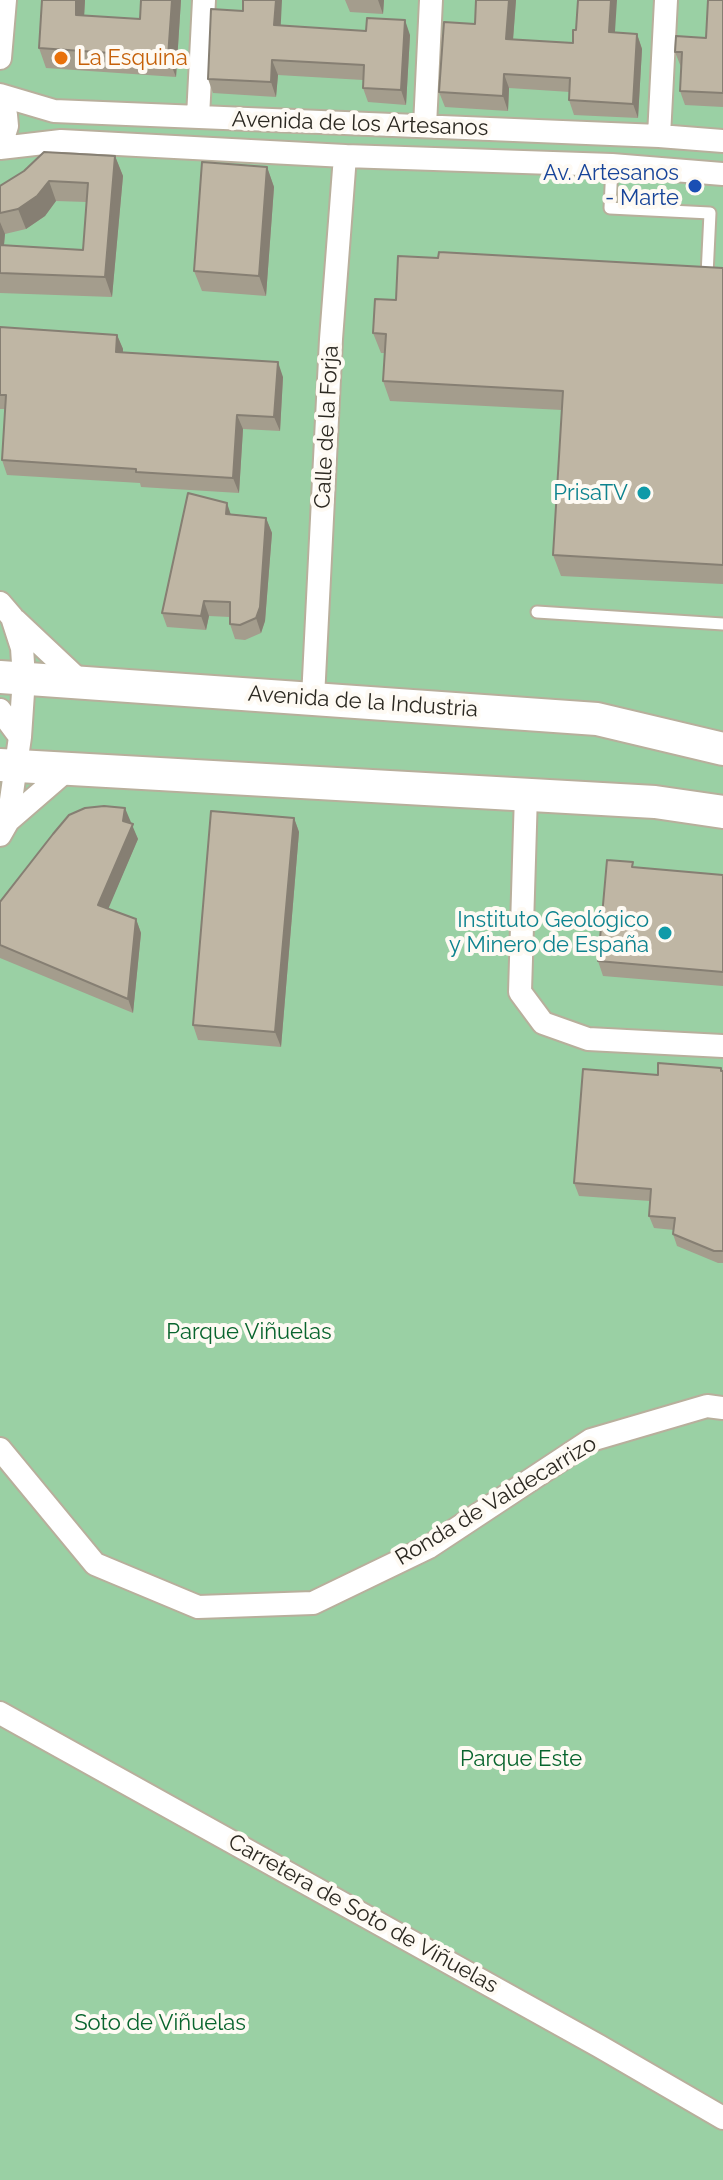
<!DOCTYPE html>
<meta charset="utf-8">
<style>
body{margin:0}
canvas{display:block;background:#f6edd9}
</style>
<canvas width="723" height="2180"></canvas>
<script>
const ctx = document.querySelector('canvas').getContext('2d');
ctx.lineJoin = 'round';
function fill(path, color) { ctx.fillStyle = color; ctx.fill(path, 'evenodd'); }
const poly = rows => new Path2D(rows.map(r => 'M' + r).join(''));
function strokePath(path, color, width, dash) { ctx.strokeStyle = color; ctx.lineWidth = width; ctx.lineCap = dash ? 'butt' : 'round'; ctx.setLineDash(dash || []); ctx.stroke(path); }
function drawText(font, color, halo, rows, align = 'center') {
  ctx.font = font + ' Raleway,sans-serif'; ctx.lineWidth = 8; ctx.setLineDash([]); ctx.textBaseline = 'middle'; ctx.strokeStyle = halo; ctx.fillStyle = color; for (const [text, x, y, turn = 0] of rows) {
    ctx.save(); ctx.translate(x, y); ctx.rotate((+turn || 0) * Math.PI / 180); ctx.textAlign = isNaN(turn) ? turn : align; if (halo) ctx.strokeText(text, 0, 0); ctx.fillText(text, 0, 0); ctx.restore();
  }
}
fill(poly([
 [0,0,723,0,723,2180,0,2180]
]), '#9ad0a4');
const lane = poly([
 [612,165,610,208,710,213,707,275,723,276],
 [537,612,723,624]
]);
const street = poly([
 [0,58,5,0],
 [0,95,54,111,659,136,723,141],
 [0,100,6,115,7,126,0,148],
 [198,117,204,0],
 [425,126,431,0],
 [659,136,666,0],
 [0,148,61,141,345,156,612,165,723,174],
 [0,603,12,617,22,648,24,678,20,737,8,821,0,835],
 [15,620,81,682],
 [313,698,331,339,345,156],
 [0,710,20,737],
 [526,794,520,992,543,1023,588,1039,723,1046],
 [8,821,67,770],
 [0,1449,95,1564,198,1607,313,1603,429,1547,591,1440,707,1406,723,1408],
 [0,1713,599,2046,723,2118]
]);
const secondary = poly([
 [0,677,597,719,723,749],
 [0,765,655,802,723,812]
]);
strokePath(lane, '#b8af9c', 15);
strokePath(street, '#b8af9c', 26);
strokePath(secondary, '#b8af9c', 36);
strokePath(lane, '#fff', 11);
strokePath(street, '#fff', 22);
strokePath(secondary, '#fff', 32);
fill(poly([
 [42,0,85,0,84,16,140,19,141,0,181,0,176,77,46,68,39,48],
 [345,0,384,0,383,14,350,12],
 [516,0,513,39,573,43,615,33,637,34,642,49,638,118,574,115,569,100,570,92,509,88,508,111,445,107,439,92,475,24],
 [723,0,723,107,685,105,680,91,681,67,675,52,706,38],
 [280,25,410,35,406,105,368,102,363,88,363,80,278,75,276,97,213,93,208,79],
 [115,156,123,176,112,297,0,293,0,186],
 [56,201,87,202,83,250,4,245,5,234,26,229,45,216],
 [267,167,274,187,266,296,202,291,194,271],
 [438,258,723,268,723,584,561,576,553,555,562,410,390,401,383,381,385,353,381,353,373,333,396,300],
 [0,327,117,335,123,349,123,353,283,377,280,431,243,429,239,493,141,487,140,483,7,475,2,460,5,409,0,409],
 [231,514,266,518,272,533,265,621,261,633,245,640,235,639,230,624,230,617,209,616,206,630,167,627,162,613],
 [294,818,299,832,281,1047,198,1040,193,1025],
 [130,823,138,839,108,908,136,919,141,933,133,1013,0,958,0,902],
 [635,867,723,875,723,986,603,976,598,961],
 [721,1068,723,1071,723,1263,718,1263,677,1246,673,1234,674,1230,654,1228,649,1216,650,1201,579,1196,574,1183,658,1075]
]), '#a49d8d');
fill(poly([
 [76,0,85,0,83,36,76,15],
 [172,0,181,0,176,77,168,57],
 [276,0,282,0,280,40,274,25],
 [378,0,384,0,383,14],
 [509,0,516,0,512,53,506,39],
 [611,0,617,0,614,47,609,32],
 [405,20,410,35,406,105,401,90],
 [637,34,642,49,638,118,633,104],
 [272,60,278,75,276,97,271,82],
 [504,74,509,88,508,111,503,96],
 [115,156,123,176,112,297,105,277],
 [267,167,274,187,266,296,259,276],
 [49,181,56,201,45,216,26,229,18,209],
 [0,222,5,234,2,265,0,258],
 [117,335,123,349,122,367,116,352],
 [278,362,283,377,280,431,274,417],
 [237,415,243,429,239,493,233,478],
 [227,503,232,518,226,514],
 [266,518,272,533,265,621,261,633,256,618],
 [204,601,209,616,206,630,201,616],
 [125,808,138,839,104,919,98,905,123,821],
 [294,818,299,832,281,1047,275,1032],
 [136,919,141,933,133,1013,128,999]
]), '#867f73');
const building = poly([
 [42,0,76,0,76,15,140,19,141,0,172,0,168,57,39,48,42,0],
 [243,0,276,0,274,25,366,31,367,18,405,20,401,90,363,88,364,65,272,60,271,82,208,79,211,9,243,11,243,0],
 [476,0,509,0,506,39,573,43,573,30,576,30,578,0,611,0,609,32,637,34,633,104,569,100,570,78,504,74,503,96,439,92,444,22,475,24,476,0],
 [708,0,723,0,723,93,680,91,682,52,675,52,676,36,706,38,708,0],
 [44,152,115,156,105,277,0,273,0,245,83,250,88,183,49,181,37,196,18,209,0,213,0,186,24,171,44,152],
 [202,162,267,167,259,276,194,271,202,162],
 [439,252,723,268,723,565,553,555,563,391,383,381,386,334,373,333,375,299,396,300,398,256,438,258,439,252],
 [0,327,117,335,116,352,278,362,274,417,237,415,233,478,136,472,136,469,2,460,6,395,0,395,0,327],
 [188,493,227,503,226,514,266,518,260,607,256,618,240,625,230,624,230,602,204,601,201,616,162,613,188,493],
 [104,806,125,808,123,821,133,824,98,905,136,919,128,999,0,945,0,902,53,834,69,815,85,808,104,806],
 [211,811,294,818,275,1032,193,1025,211,811],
 [607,860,633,862,632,867,723,875,723,972,598,961,607,860],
 [658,1063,721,1068,721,1071,723,1071,723,1251,714,1251,673,1234,675,1218,649,1216,651,1189,574,1183,583,1069,658,1075,658,1063]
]);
fill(building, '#bfb6a4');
strokePath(building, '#867f73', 2);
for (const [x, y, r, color] of [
 [61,58,8,"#e8710a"],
 [695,186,8,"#1a4fb4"],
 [644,493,8,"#0f9aa8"],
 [665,933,8,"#0f9aa8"]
]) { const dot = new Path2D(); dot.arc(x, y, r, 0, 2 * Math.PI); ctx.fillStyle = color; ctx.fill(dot); strokePath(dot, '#fefaf3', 3); }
drawText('22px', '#c56008', '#fefaf3', [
 ["La Esquina",77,58]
], 'left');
drawText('22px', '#2b2821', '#fefaf3', [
 ["Avenida de los Artesanos",360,124,2],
 ["Calle de la Forja",327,427,-87],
 ["Avenida de la Industria",363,702,4],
 ["Ronda de Valdecarrizo",496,1501,-31],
 ["Carretera de Soto de Viñuelas",363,1914,29]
]);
drawText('22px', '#164399', '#fefaf3', [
 ["Av. Artesanos",679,173],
 ["- Marte",679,198]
], 'right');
drawText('22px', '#0d838f', '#fefaf3', [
 ["PrisaTV",628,493],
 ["Instituto Geológico",649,920],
 ["y Minero de España",649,945]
], 'right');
drawText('22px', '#08642d', '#fefaf3', [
 ["Parque Viñuelas",249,1332],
 ["Parque Este",521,1759],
 ["Soto de Viñuelas",160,2023]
]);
</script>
